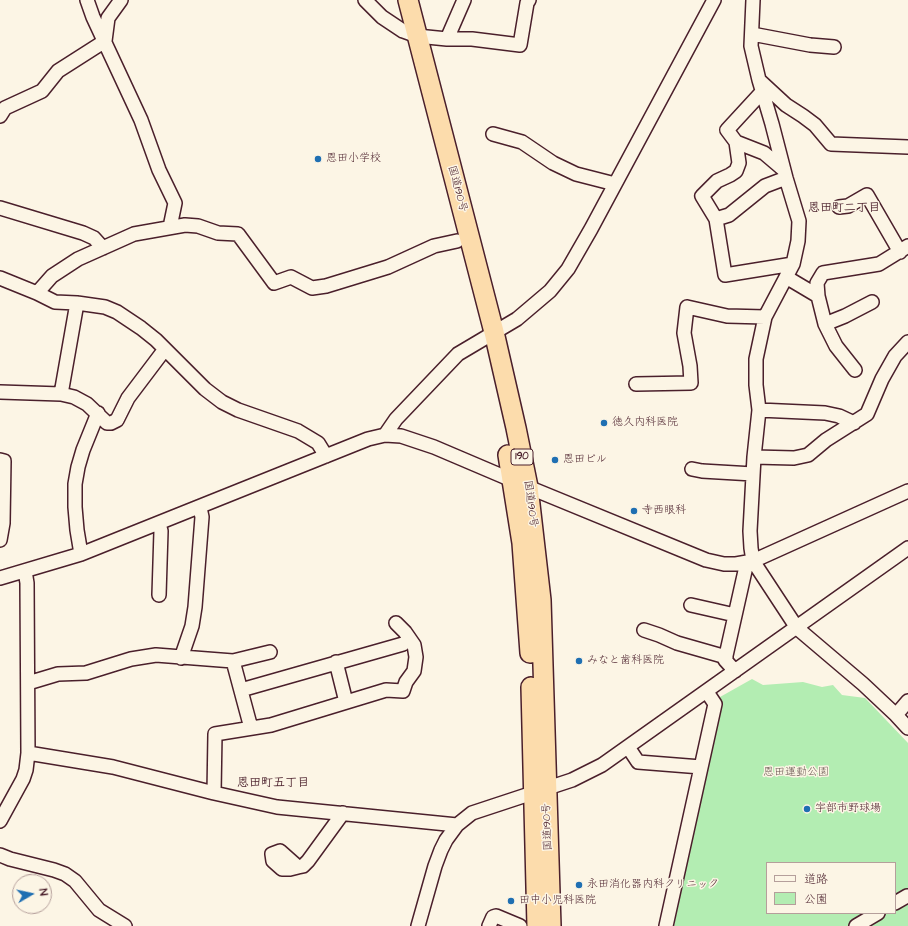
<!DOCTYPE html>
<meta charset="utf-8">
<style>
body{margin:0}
#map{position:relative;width:908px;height:926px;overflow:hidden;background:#fcf5e5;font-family:"Architects Daughter","Klee One",sans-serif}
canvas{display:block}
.legend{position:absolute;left:766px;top:862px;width:130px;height:52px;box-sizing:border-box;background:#fcf5e5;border:1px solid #b59f9b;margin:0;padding:5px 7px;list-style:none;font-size:12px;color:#4a1f2b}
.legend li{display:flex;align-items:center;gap:8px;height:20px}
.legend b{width:20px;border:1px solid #b59f9b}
.north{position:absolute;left:12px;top:874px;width:40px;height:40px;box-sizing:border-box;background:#fcf5e5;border:1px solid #b59f9b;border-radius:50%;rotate:81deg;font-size:11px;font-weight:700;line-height:16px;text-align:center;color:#4a1f2b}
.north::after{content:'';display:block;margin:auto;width:14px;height:18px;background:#1f6fb2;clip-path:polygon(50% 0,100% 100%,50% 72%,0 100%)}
</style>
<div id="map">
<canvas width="908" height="926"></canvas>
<ul class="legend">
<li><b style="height:5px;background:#fcf5e5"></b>道路</li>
<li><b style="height:11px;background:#b3edb2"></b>公園</li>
</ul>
<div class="north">N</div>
</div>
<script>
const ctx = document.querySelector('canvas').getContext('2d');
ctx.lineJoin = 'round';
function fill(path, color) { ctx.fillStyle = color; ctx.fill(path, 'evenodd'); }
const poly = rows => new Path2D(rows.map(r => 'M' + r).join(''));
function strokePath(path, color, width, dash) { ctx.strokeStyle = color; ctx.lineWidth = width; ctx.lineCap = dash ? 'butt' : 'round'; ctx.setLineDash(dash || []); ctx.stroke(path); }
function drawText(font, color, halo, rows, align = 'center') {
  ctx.font = font + ' "Architects Daughter","Klee One",sans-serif'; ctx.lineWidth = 3; ctx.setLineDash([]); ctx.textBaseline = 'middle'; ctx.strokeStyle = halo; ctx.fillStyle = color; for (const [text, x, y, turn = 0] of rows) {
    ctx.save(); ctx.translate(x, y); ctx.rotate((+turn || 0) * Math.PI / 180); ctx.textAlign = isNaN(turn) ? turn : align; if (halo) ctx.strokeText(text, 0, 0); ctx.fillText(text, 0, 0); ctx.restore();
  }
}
fill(poly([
 [752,679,763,685,803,682,822,687,833,685,842,695,865,698,908,743,908,926,674,926,720,697],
 [767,863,895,863,895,913,767,913]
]), '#b3edb2');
const minor = poly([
 [87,0,93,17,141,120,159,170,175,203,170,227],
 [365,0,382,17,403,31,417,36,447,39,472,39,520,45,527,3,529,0],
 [753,0,751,46,759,80,772,124,786,178,799,221,798,241,793,264,765,317,756,359,756,385,759,410,754,457,750,531,751,548,753,561,797,628,863,684,896,715,908,728],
 [752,34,810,45,834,47],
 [447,39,464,0],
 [760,81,786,105,803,116,815,125,831,144,908,147],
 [762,92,727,130,736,142,739,163,736,171,730,175,717,181,702,196,716,219,725,275,793,264],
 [0,116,5,108,42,91,58,71,105,41,108,18,121,0],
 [493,134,522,142,553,163,576,174,615,184],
 [736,142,764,153,784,170],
 [839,207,848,206,867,195,900,252],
 [0,208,83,233,94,238,103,248],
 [716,219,729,215,765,186,786,178],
 [786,277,818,296,825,324,836,346,855,370],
 [0,278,37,293,55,302,77,303,105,307,117,312,141,328,156,340,205,389,222,402,238,410,298,431,318,443,326,456],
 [37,293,52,276,78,259,134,234,185,225,198,226,218,233,238,234,274,283,291,277,312,288,326,286,388,267,434,246,457,241],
 [818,296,817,283,823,273,879,264,908,246],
 [825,324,845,316,872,302],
 [636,384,691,383,690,366,684,333,687,307,727,316,765,317],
 [0,392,61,394,74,397,87,404,107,423,111,423,117,420,128,398,165,349],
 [61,394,77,303],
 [759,410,825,413,839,416,854,423],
 [385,435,396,419,458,354,517,319,550,291,568,269,591,229,714,0],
 [754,457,794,458,808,455,826,440,867,414,882,379,895,356,908,342],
 [0,460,4,461,3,523,0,540],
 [692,469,702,471,753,474],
 [159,524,161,531,159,595],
 [81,554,77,530,75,507,75,484,78,467,83,450,98,413],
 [0,578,81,554,368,439,385,435,401,436,434,447,528,487,706,560,724,564,736,564,753,561,908,491],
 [691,605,735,615],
 [644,630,659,635,677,643,726,657],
 [181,658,192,626,195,607,202,517,200,508],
 [233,661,251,728],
 [336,662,346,702],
 [735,671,725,660,747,562],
 [28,683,58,674,86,673,131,659,156,655,233,661,270,652],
 [241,690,403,644],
 [896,715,908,701],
 [628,747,638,762,701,767],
 [28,753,113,767,214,793,277,807,457,825],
 [214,793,215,734,271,725,386,690,403,691,406,682,414,671,416,657,414,645,405,632,396,623],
 [0,821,23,779,26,770,28,753,27,583,25,571],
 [0,855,10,859,54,870,65,874,75,881,99,910,125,926],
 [298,867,280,851,272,854,273,861,282,869,290,869,298,867,303,866,308,861,343,813],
 [895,903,907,896],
 [418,926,435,866,441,850,446,840,457,825,472,813,572,780,602,765,908,548],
 [489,926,493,917,496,916,520,926],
 [666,926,715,704,707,692],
 [856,926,878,913]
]);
const highway = poly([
 [408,0,494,332,516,428,528,487,541,600,551,926],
 [508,455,522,543,530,653],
 [531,687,537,926]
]);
strokePath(minor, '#4a1f2b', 16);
strokePath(highway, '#4a1f2b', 22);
strokePath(minor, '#fcf5e5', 13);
strokePath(highway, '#fcdcac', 19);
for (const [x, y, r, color] of [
 [318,159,4,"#1f6fb2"],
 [604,423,4,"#1f6fb2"],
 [555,460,4,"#1f6fb2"],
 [634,511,4,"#1f6fb2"],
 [579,661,4,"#1f6fb2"],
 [807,809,4,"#1f6fb2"],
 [579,885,4,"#1f6fb2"],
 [511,901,4,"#1f6fb2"]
]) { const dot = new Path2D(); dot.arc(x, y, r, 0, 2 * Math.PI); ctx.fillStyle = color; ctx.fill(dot); strokePath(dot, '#fcf5e5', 1.5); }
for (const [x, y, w] of [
 [522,457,22]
]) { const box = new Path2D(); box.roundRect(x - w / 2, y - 8, w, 16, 3); ctx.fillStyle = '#fcf5e5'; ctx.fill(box); strokePath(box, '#4a1f2b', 1); }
drawText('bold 10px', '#4a1f2b', null, [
 ["190",522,457]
]);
drawText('11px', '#4a1f2b', '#fcf5e5', [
 ["恩田小学校",326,159],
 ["徳久内科医院",612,423],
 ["恩田ビル",563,460],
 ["寺西眼科",642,511],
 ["みなと歯科医院",587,661],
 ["宇部市野球場",815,809],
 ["永田消化器内科クリニック",587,885],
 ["田中小児科医院",519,901]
], 'left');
drawText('11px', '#4a1f2b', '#fcf5e5', [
 ["国道190号",457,189,75],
 ["国道190号",530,504,82],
 ["国道190号",548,827,-92]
]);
drawText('11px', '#64524d', '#fcf5e5', [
 ["恩田運動公園",796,773]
]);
drawText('bold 12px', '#4a1f2b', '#fcf5e5', [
 ["恩田町二丁目",844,208],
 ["恩田町五丁目",273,783]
]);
</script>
